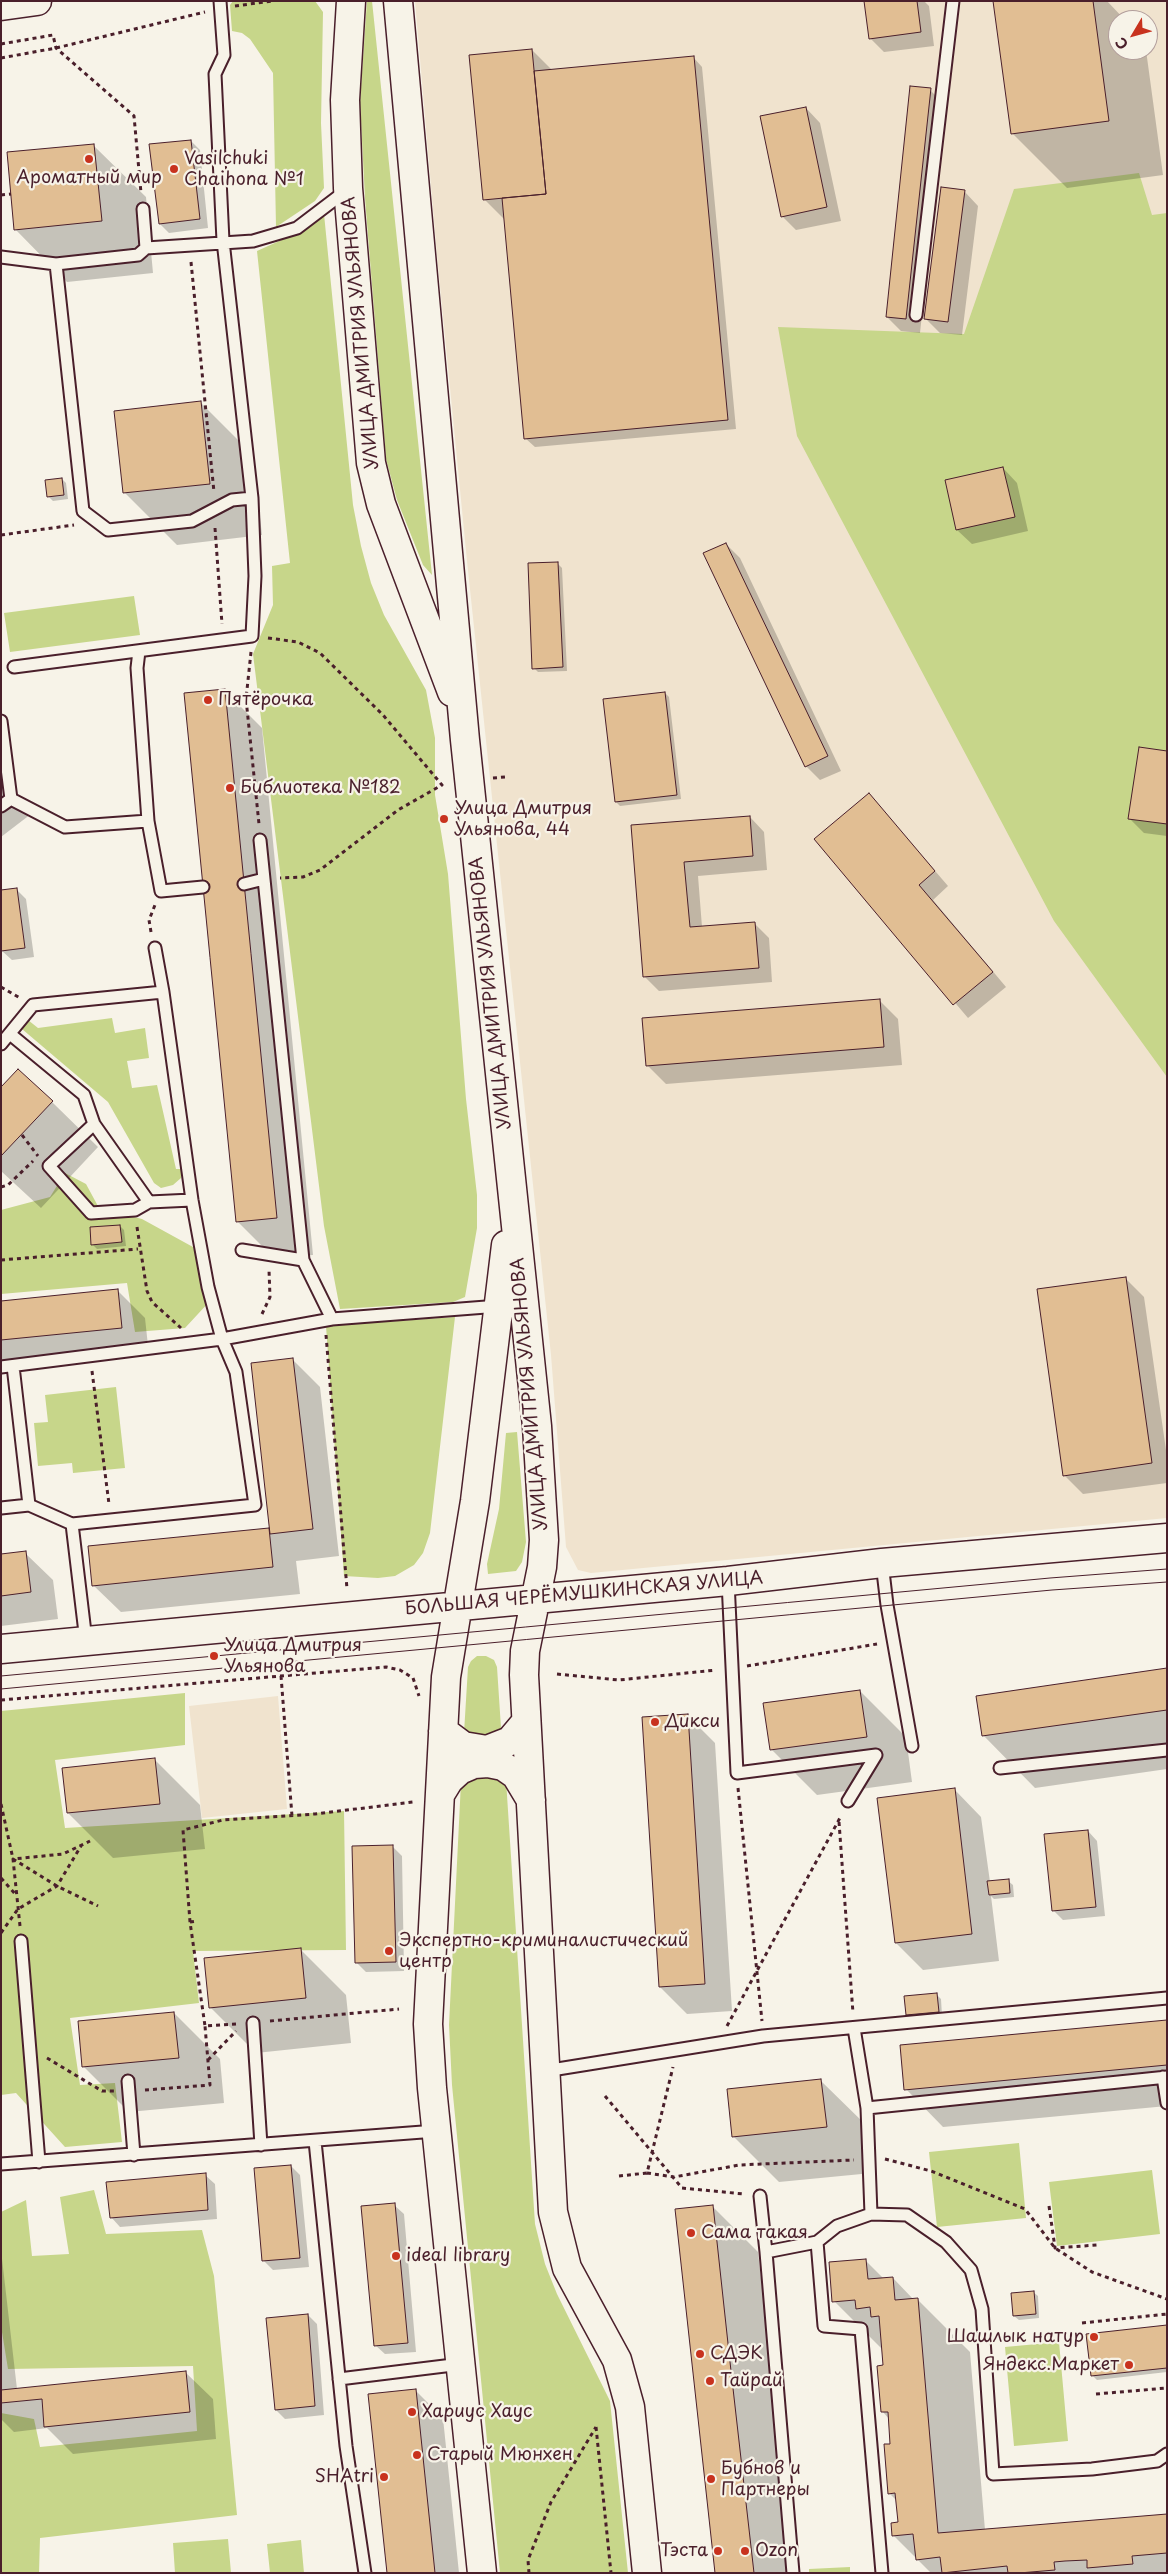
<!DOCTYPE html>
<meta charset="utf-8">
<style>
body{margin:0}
#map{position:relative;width:1168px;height:2574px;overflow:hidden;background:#f7f3e8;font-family:"Playpen Sans",sans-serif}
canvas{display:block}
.frame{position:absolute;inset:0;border:2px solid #4a1f2b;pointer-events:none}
.north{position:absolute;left:1108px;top:10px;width:50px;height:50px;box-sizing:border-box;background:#f7f3e8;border:1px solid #b29e9c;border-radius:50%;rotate:233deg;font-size:14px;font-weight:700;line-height:20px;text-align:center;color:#4a1f2b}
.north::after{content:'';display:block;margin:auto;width:18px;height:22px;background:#c8321e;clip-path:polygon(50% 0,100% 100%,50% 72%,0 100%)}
</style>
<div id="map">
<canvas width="1168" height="2574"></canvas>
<div class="frame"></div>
<div class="north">С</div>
</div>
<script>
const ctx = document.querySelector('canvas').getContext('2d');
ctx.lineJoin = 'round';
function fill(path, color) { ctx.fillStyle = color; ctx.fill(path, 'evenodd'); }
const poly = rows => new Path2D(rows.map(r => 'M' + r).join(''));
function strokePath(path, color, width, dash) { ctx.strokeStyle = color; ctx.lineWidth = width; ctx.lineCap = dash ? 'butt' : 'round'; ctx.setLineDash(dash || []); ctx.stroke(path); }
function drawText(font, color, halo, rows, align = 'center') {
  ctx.font = font + ' "Playpen Sans",sans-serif'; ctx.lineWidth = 4.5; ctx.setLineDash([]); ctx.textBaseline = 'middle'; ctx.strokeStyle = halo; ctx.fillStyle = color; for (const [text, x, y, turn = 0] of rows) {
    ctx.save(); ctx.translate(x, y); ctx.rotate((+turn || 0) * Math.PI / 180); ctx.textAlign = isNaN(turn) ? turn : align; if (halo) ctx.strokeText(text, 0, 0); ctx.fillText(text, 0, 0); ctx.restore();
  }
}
fill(poly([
 [415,1,1167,1,1167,1518,591,1573,578,1570,566,1547,551,1355,467,561,437,255],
 [1118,20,1148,20,1148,50,1118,50],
 [278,1696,287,1809,202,1818,189,1706]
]), '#f0e3ce');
fill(poly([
 [233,1,315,1,323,12,321,123,324,188,315,201,276,227,273,73,250,39,242,33,232,31,230,5],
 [367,1,372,1,432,575,423,565,397,500,386,459,365,198,360,102],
 [1139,173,1152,215,1167,213,1167,1077,1054,921,797,436,778,327,964,334,1014,189],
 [324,214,353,505,361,546,371,583,384,615,426,690,435,738,435,795,448,874,466,1099,477,1195,477,1228,465,1297,453,1302,340,1309,324,1226,253,654,273,605,272,566,290,563,257,251,297,233],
 [134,596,140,635,10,652,4,613],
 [112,1018,115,1033,145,1028,149,1058,127,1061,132,1088,157,1085,176,1169,181,1169,181,1178,173,1185,161,1188,154,1183,108,1102,22,1029,24,1022,28,1020,38,1028],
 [65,1173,86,1184,99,1208,142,1219,193,1247,210,1301,185,1328,135,1332,127,1283,1,1294,1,1210,50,1197],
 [455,1317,430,1533,423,1553,414,1565,395,1576,378,1578,344,1576,326,1326],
 [116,1387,125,1468,73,1473,72,1463,38,1466,34,1423,48,1422,45,1395],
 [517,1432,526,1542,522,1562,516,1571,488,1574,487,1564,499,1509,506,1433],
 [477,1656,486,1656,494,1660,497,1667,501,1728,497,1738,464,1733,468,1667,471,1661],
 [185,1693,185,1745,55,1760,65,1828,344,1811,346,1950,193,1951,199,2003,70,2018,80,2085,115,2083,122,2142,65,2147,16,2093,1,2095,1,1711],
 [467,1773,506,1780,535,2224,545,2264,557,2294,610,2401,628,2573,500,2573,452,2085,449,2025,461,1782],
 [1019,2143,1026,2218,937,2227,929,2152],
 [1152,2170,1160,2234,1057,2246,1049,2182],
 [94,2190,106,2234,202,2230,214,2276,237,2515,40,2538,39,2573,1,2573,1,2413,34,2419,40,2447,197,2431,193,2366,8,2369,1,2326,1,2212,26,2200,32,2256,69,2254,60,2197],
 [1059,2342,1068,2441,1014,2446,1005,2347],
 [228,2539,231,2573,175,2573,173,2543],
 [301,2540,304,2573,270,2573,267,2544],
 [850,2567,850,2573,809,2573,809,2569]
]), '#c7d68a');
fill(poly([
 [865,1,924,1,929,6,934,46,884,52,870,38],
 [995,1,1107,1,1125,20,1118,20,1118,50,1146,50,1163,175,1067,188,1012,133],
 [532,50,552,70,693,57,702,67,736,429,535,447,525,438,505,220,484,199],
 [930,90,944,104,920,333,901,331,887,317],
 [806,108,820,123,841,221,796,230,782,216],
 [191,141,200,150,208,228,169,233,160,224],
 [93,145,146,197,153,273,67,282,15,229],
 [964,191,978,206,962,335,940,333,925,318],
 [200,402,253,455,262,535,177,545,125,493],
 [1003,468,1017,483,1028,531,972,544,957,530],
 [62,479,66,483,68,499,53,501,48,496],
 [726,544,740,558,841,771,820,780,806,766],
 [558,564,562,568,567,671,538,672,534,668],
 [225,691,262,728,313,1255,274,1258,237,1221],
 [665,693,669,697,681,799,620,806,616,802,604,700],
 [1167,752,1167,836,1144,833,1129,818],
 [1,775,31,814,1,837],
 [869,794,948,886,933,900,1006,987,968,1018,816,839],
 [750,817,764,832,767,870,698,876,702,927,754,923,769,938,772,982,659,991,645,977,633,826],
 [17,890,26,899,34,957,12,960,2,951],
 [879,1000,898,1019,902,1065,666,1084,647,1065],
 [1,1089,52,1102,98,1147,41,1208,1,1171],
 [120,1226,124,1230,126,1246,97,1249,93,1245],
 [1125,1278,1144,1297,1167,1457,1167,1483,1083,1494,1064,1475],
 [118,1291,145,1318,149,1355,1,1370,1,1303],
 [292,1359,320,1387,339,1556,296,1561,300,1594,121,1612,93,1585,89,1547,271,1529],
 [25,1553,53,1580,58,1619,1,1626,1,1556],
 [1167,1670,1167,1769,1035,1788,983,1735],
 [860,1691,906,1737,912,1782,817,1795,771,1749],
 [688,1716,715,1743,732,2011,687,2014,660,1987],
 [155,1760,200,1805,205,1849,113,1858,68,1813],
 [954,1789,981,1817,990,1882,1008,1881,1013,1885,1014,1897,994,1899,991,1896,999,1961,923,1970,896,1943],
 [1088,1831,1097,1841,1105,1916,1063,1920,1054,1911],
 [392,1846,402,1856,404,1971,366,1972,356,1962],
 [301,1950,346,1995,351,2043,256,2053,210,2007],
 [936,1994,941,1999,942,2016,912,2019,908,2015],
 [174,2013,220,2059,224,2103,129,2112,84,2067],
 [1167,2021,1167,2106,943,2127,906,2089],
 [821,2081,867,2126,872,2173,779,2182,734,2137],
 [291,2166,300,2175,309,2267,273,2270,264,2261],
 [205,2175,215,2184,217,2219,120,2227,111,2217],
 [394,2205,404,2214,416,2352,385,2354,375,2345],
 [713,2207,758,2252,794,2573,716,2573],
 [1,2250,17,2389,185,2372,213,2399,216,2439,73,2454,47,2428,14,2432,1,2419],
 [866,2261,884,2279,893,2278,914,2300,917,2299,970,2352,985,2530,1167,2515,1167,2573,931,2573,893,2535,899,2524,897,2501,889,2493,892,2445,889,2419,883,2412,884,2351,834,2301],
 [1033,2292,1038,2296,1039,2318,1019,2320,1014,2316],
 [308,2315,317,2324,324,2415,285,2419,276,2410],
 [1167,2326,1167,2372,1097,2380,1092,2375],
 [416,2391,443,2418,459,2573,388,2573]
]), '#0003');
const building = poly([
 [864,1,917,1,921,32,869,39,864,1],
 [993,1,1093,1,1109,121,1011,134,993,1],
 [532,49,546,194,483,200,469,55,532,49],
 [694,56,728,420,524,439,502,198,546,194,534,71,694,56],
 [910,86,931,88,906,319,886,317,910,86],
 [806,107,827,207,781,217,760,116,806,107],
 [191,140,200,219,159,224,149,144,191,140],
 [94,144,102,221,14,230,7,152,94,144],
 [941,187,965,190,948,322,924,319,941,187],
 [201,401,210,484,123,493,114,411,201,401],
 [1003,467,1015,517,956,530,945,480,1003,467],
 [62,478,64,495,47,497,45,480,62,478],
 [726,543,828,756,805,767,703,553,726,543],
 [558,562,563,667,532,669,528,563,558,562],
 [225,689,277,1218,236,1222,184,693,225,689],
 [665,692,677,795,615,802,603,699,665,692],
 [1139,747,1167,751,1167,824,1128,819,1139,747],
 [869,793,935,871,919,885,993,972,953,1005,814,839,869,793],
 [750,816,753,856,684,862,690,927,755,922,759,968,643,977,631,825,750,816],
 [17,888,25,948,1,951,1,890,17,888],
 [880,999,884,1047,646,1066,642,1018,880,999],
 [18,1069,53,1101,1,1156,1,1087,18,1069],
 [120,1225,122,1242,91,1245,90,1227,120,1225],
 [1126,1277,1152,1463,1063,1476,1037,1289,1126,1277],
 [118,1289,122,1328,1,1340,1,1301,118,1289],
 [293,1358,313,1529,270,1534,251,1363,293,1358],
 [269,1528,273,1567,92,1586,88,1546,269,1528],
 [26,1551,31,1592,1,1596,1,1554,26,1551],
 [1167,1668,1167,1710,982,1736,976,1696,1167,1668],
 [860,1690,867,1737,770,1750,763,1703,860,1690],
 [688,1714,705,1984,659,1987,642,1717,688,1714],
 [155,1758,160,1804,67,1813,62,1768,155,1758],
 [955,1788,972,1934,895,1943,877,1798,955,1788],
 [1088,1830,1096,1907,1052,1911,1044,1834,1088,1830],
 [393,1845,396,1962,355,1963,352,1846,393,1845],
 [1009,1879,1010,1893,989,1895,987,1881,1009,1879],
 [301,1948,306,1998,209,2008,204,1958,301,1948],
 [937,1993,939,2012,906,2015,904,1996,937,1993],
 [174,2012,179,2058,82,2067,78,2021,174,2012],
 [1167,2020,1167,2065,904,2090,900,2045,1167,2020],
 [821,2079,827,2127,732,2137,727,2089,821,2079],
 [291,2165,300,2258,262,2261,254,2168,291,2165],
 [206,2173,208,2210,110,2218,106,2182,206,2173],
 [395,2203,408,2343,374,2346,361,2206,395,2203],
 [713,2205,730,2362,754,2573,715,2573,675,2209,713,2205],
 [866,2259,868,2279,893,2277,895,2300,918,2298,938,2533,1167,2514,1167,2553,1132,2556,1133,2564,1087,2568,1087,2560,1065,2561,1054,2562,1055,2570,1019,2573,1008,2573,1007,2566,942,2573,940,2557,916,2560,913,2534,892,2536,891,2523,898,2522,895,2493,888,2494,884,2444,890,2444,888,2412,881,2412,877,2366,883,2365,879,2316,871,2317,870,2307,856,2309,855,2300,832,2302,829,2262,866,2259],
 [1034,2291,1036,2314,1013,2316,1011,2293,1034,2291],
 [308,2314,315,2406,275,2410,266,2318,308,2314],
 [1167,2325,1167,2368,1091,2376,1086,2334,1167,2325],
 [186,2371,190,2412,44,2427,42,2399,1,2403,1,2390,186,2371],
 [416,2389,435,2573,387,2573,368,2394,416,2389]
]);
fill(building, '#e1be93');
strokePath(building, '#4a1f2b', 1);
const lane = poly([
 [143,209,146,248],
 [1,257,56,264],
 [916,315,953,1],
 [252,498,232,500,192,521,108,530,83,511,56,264,138,255,146,248,253,241,297,228,347,190],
 [139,651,137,668,148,821,161,891,203,887],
 [14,667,252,636,255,576,252,498,223,241,215,74,224,55,220,1],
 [1,721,11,799,1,806],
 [11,799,65,827,148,821],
 [260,840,303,1260,332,1319,499,1306],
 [244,884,264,879],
 [155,948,163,992,192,1200,208,1287,222,1339,332,1319],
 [10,1034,84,1095,94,1124,149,1202,192,1200],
 [1,1044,33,1005,163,992],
 [94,1124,49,1166,91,1213,135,1210,149,1202],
 [242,1250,303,1260],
 [13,1366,29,1505],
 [1,1367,222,1339,236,1372,255,1505,72,1524,86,1641],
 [1,1508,29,1505,72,1524],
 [882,1563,887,1605,912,1746],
 [728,1581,737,1773,876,1755,848,1801],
 [1000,1768,1167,1750],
 [21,1941,39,2162],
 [253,2023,261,2145],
 [854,2028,867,2108,1167,2077],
 [545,2071,763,2036,1167,1998],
 [1163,2077,1167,2103],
 [128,2081,134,2155],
 [867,2108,871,2214],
 [315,2141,346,2446,365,2573],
 [1,2164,436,2131],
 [760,2196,766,2252],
 [817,2242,824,2326,861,2329,882,2573],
 [339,2379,461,2364],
 [793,2573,766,2252,817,2242,837,2226,871,2214,907,2215,946,2242,971,2270,982,2309,993,2474,1092,2469,1157,2461,1167,2454]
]);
const secondary = poly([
 [351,1,345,100,348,188,371,463,381,504,452,692],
 [398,1,465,740,537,1426,544,1540,542,1567,525,1651,524,1675,553,2212,567,2268,617,2360,630,2407,647,2573],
 [1,6,37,1],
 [1,1649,728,1581,882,1563,1167,1538],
 [443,1731,463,1746,487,1750,510,1741,526,1722],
 [441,1793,449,1780,460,1770,474,1764,488,1763,503,1766,516,1775,531,1800],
 [482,2573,432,2088,428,2024,446,1677,475,1501,506,1245]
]);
strokePath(lane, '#4a1f2b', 15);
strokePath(secondary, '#4a1f2b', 31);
strokePath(poly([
 [235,6,272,1],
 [1,44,53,35,56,48,134,116,141,193],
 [1,58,56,48,205,12],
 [1,195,11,194],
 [191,262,214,492],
 [215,528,222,624],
 [1,535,74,525],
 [268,638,298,642,320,653,383,715,442,785,398,810,320,870,303,877,280,878],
 [251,652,246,699,259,824],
 [493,778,505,777],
 [151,932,149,920,155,905],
 [1,987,20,998],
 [22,1135,38,1156],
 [1,1187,8,1185,33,1161],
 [137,1227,147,1291,152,1302,181,1328],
 [1,1260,138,1249],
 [262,1314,270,1297,269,1270],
 [326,1335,347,1589],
 [92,1371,109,1504],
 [747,1666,877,1644],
 [557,1674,619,1680,716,1670],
 [281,1676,292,1816],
 [1,1700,386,1667,400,1670,413,1678,419,1696],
 [738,1788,762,2021],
 [1,1804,13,1859,57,1886,98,1906],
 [839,1822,853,2013],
 [1,1878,17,1896],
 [190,1922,197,1921],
 [20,1926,13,1859,63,1854,90,1841],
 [1,1933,18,1909,57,1886,81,1846],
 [270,2021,399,2009],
 [236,2024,205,2026,190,1922,183,1830,223,1820,315,1814,413,1802],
 [727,2026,841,1816],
 [47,2058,102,2091,114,2091],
 [208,2060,236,2031],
 [145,2090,210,2085,205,2026],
 [605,2096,682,2188,744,2194],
 [885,2159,931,2171,1025,2209,1055,2248,1092,2272,1167,2299],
 [647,2173,674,2177,739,2165,854,2160],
 [619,2176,647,2173,673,2067],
 [1049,2206,1055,2248,1097,2245],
 [1082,2323,1167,2314],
 [1096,2394,1167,2388],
 [596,2427,611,2573],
 [529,2573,528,2560,551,2502,596,2427]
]), '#4a1f2b', 3, [4, 4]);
strokePath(lane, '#f7f3e8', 11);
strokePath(secondary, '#f7f3e8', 28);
strokePath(poly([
 [1,1676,1050,1578,1167,1569],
 [1,1689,1052,1590,1167,1582]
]), '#4a1f2b', 1);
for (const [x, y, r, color] of [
 [89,159,5,"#c8321e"],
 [174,169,5,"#c8321e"],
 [208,700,5,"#c8321e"],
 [230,788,5,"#c8321e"],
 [444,819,5,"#c8321e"],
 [214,1656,5,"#c8321e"],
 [655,1722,5,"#c8321e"],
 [389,1951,5,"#c8321e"],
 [691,2233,5,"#c8321e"],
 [396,2256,5,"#c8321e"],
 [1094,2337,5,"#c8321e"],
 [700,2354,5,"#c8321e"],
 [1129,2365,5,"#c8321e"],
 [710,2381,5,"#c8321e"],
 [412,2412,5,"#c8321e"],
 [417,2455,5,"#c8321e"],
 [384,2477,5,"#c8321e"],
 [711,2479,5,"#c8321e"],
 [718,2551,5,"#c8321e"],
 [745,2551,5,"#c8321e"]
]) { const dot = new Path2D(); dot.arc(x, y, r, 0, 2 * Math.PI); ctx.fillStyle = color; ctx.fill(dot); strokePath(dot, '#f7f3e8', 2); }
drawText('18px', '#4a1f2b', '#f7f3e8', [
 ["Vasilchuki",184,159],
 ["Chaihona №1",184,180],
 ["Ароматный мир",89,178,"center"],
 ["Пятёрочка",218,700],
 ["Библиотека №182",240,788],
 ["Улица Дмитрия",454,809],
 ["Ульянова, 44",454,830],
 ["Улица Дмитрия",224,1646],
 ["Ульянова",224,1667],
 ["Дикси",665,1722],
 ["Экспертно-криминалистический",399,1941],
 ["центр",399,1962],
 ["Сама такая",701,2233],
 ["ideal library",406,2256],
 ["Шашлык натур",1084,2337,"right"],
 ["СДЭК",710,2354],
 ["Яндекс.Маркет",1119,2365,"right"],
 ["Тайрай",720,2381],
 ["Хариус Хаус",422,2412],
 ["Старый Мюнхен",427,2455],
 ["Бубнов и",721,2469],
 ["Партнеры",721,2490],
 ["SHAtri",374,2477,"right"],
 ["Тэста",708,2551,"right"],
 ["Ozon",755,2551]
], 'left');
drawText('18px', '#4a1f2b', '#f7f3e8', [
 ["УЛИЦА ДМИТРИЯ УЛЬЯНОВА",361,333,-95],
 ["УЛИЦА ДМИТРИЯ УЛЬЯНОВА",491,993,-96],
 ["УЛИЦА ДМИТРИЯ УЛЬЯНОВА",530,1394,-95],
 ["БОЛЬШАЯ ЧЕРЁМУШКИНСКАЯ УЛИЦА",584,1594,-5]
]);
</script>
